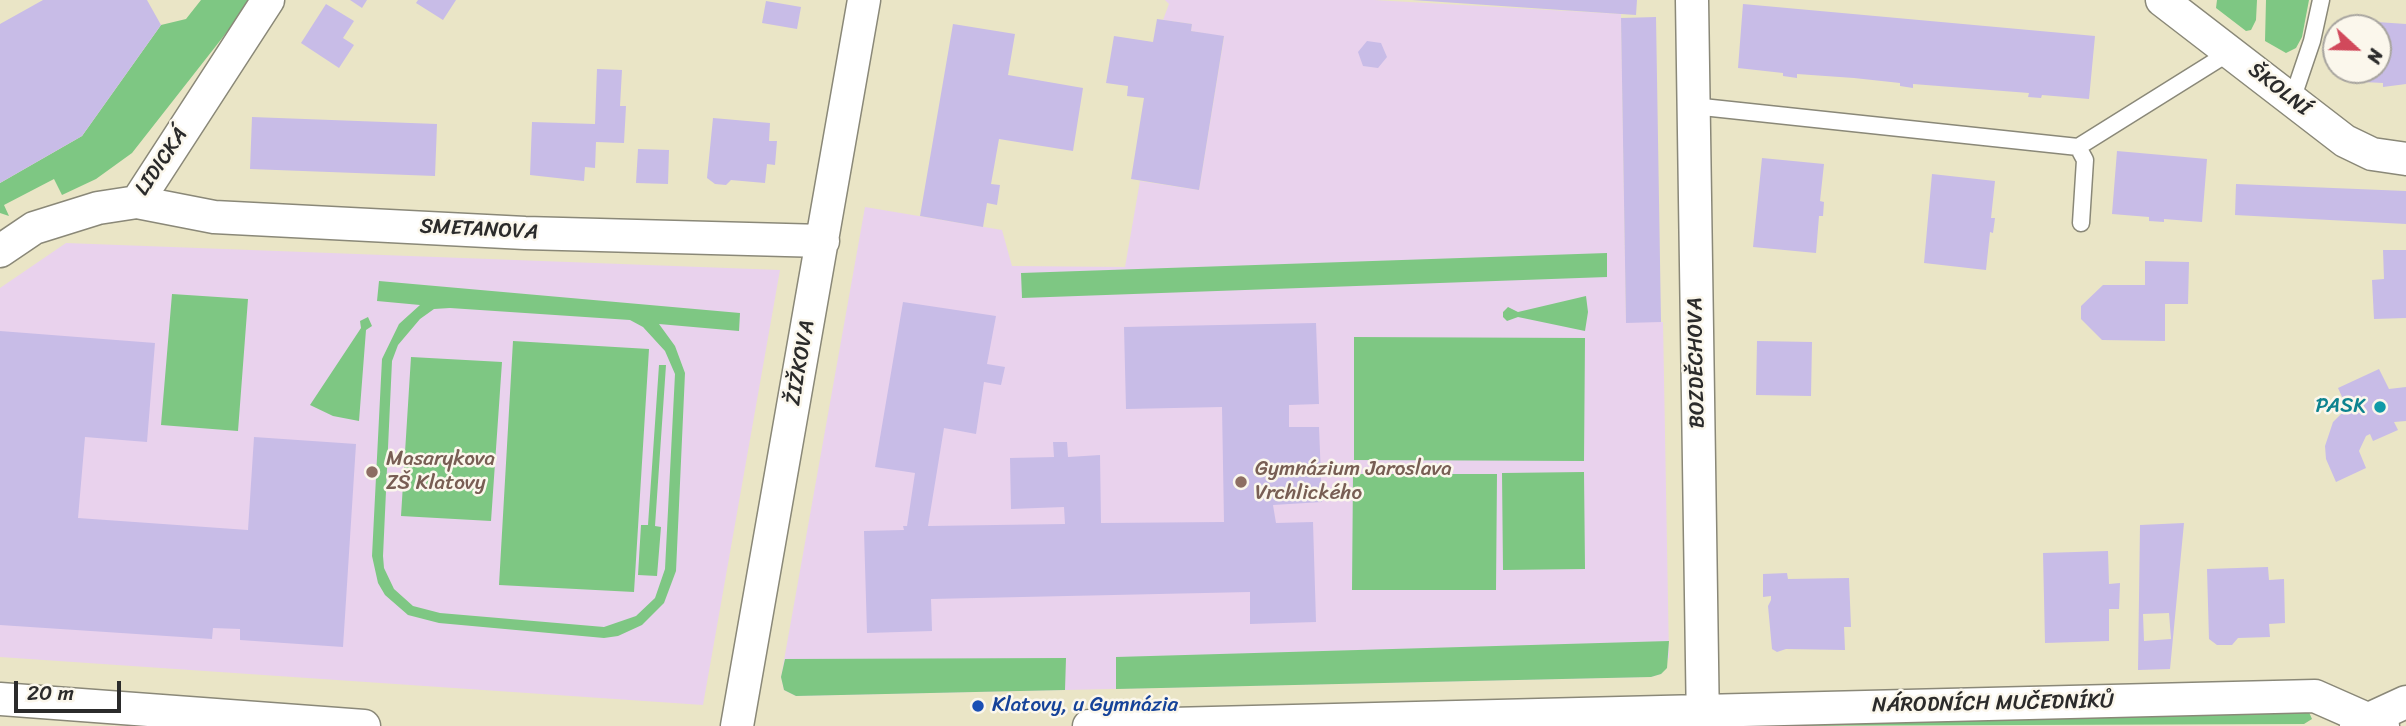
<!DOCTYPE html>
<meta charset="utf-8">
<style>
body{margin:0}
#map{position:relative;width:2406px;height:726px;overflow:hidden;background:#eae5c6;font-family:Sriracha,sans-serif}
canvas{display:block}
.north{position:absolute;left:2322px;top:14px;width:70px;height:70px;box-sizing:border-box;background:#fbf7ec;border:2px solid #a8a59f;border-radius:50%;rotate:112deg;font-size:19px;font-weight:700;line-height:28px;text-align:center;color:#2b2b2b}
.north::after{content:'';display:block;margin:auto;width:24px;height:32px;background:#d1495b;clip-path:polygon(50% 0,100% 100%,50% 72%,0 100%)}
.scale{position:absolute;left:14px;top:681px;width:107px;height:32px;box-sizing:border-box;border:4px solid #2b2b2b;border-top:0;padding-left:9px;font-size:21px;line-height:24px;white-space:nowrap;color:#2b2b2b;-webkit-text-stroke:5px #fbf7ec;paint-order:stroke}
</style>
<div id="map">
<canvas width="2406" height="726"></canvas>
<div class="north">N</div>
<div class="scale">20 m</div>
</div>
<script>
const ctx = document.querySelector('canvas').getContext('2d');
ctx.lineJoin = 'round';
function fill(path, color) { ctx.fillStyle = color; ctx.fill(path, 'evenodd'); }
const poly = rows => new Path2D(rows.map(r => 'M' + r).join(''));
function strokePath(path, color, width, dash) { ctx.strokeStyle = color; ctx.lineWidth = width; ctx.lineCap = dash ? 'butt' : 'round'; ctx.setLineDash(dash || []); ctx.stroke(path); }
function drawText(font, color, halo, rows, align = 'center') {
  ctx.font = font + ' Sriracha,sans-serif'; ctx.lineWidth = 5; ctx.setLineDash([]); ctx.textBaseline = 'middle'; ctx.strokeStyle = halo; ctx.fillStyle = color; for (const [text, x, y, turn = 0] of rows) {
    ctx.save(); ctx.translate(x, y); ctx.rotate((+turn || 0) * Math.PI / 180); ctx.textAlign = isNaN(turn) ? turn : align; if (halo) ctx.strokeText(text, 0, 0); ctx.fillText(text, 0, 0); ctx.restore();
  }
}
fill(poly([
 [1165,0,1374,0,1621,14,1626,322,1663,322,1669,657,1661,674,1651,677,796,696,784,690,781,677,865,207,1002,230,1012,266,1125,267,1140,181,1199,190,1224,37,1191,31,1192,24,1163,20,1169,4],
 [66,243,780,270,703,705,0,657,0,288]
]), '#e9d2ed');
fill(poly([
 [201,0,252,0,132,153,96,179,62,195,54,179,4,205,9,216,0,213,0,183,82,136,161,25,186,19],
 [2217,0,2257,0,2256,20,2251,30,2246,31,2216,8],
 [2266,0,2309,0,2302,37,2296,48,2286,53,2265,41],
 [1607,253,1607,277,1022,298,1021,273],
 [379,281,740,313,739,331,659,324,675,346,685,373,676,571,664,603,642,625,618,636,604,638,439,623,408,615,385,595,378,583,372,556,382,359,399,324,420,305,377,301],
 [450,308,630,320,643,327,665,351,675,374,665,569,655,598,636,616,604,627,440,613,413,606,394,589,384,568,383,556,392,361,398,345,420,319,434,309],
 [172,294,248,299,238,431,161,425],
 [1586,296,1588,312,1585,331,1518,317,1507,321,1503,317,1503,312,1508,307,1518,312],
 [368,317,372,326,366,330,359,421,333,416,310,405,361,328,360,321],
 [1354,337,1585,338,1584,461,1354,460],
 [513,341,649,349,634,592,499,585],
 [411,357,502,362,491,521,401,516],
 [659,365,666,365,655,526,661,527,657,576,638,575,641,525,648,525],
 [1584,472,1585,569,1503,570,1502,473],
 [1353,474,1497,474,1496,590,1352,590],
 [1669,641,1667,668,1661,674,1651,677,1116,689,1116,657],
 [1066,658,1065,690,796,696,784,690,781,677,785,659],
 [2308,710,2312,719,2304,724,1746,726]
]), '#7ec783');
fill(poly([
 [43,0,147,0,161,25,82,136,0,183,0,24],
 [350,0,367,0,362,8],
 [418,0,456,0,443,20,416,3],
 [1412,0,1637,0,1636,15],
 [766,1,801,7,797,29,762,23],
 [326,4,354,21,343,38,354,45,339,68,301,43],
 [1743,4,2095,36,2089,99,2042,95,2041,98,2028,97,2029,93,1913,84,1913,88,1900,86,1900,83,1854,78,1797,74,1797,78,1783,76,1783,73,1738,68],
 [1656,17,1661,322,1626,323,1621,18],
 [1157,19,1192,24,1191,31,1224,36,1199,190,1131,179,1144,98,1127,96,1128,86,1106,83,1114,36,1153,42],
 [2348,20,2406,24,2406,84,2383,87,2383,83,2345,81,2345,70,2378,70,2378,28,2348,28],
 [953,24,1015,34,1008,75,1083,88,1073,151,999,139,991,184,1000,185,997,205,987,203,983,227,920,216],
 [1367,41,1381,43,1387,57,1378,68,1363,66,1358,52],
 [597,69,622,70,620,106,626,106,624,143,596,142,595,168,585,167,584,181,530,175,532,122,595,124],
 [252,117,437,124,435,176,250,169],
 [713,118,770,123,769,141,777,141,775,165,767,164,765,183,731,180,726,185,715,184,707,178],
 [638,149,669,150,668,184,636,183],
 [2117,151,2207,159,2202,222,2164,219,2164,222,2149,221,2149,217,2112,214],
 [1762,158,1824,164,1820,201,1824,202,1823,216,1819,216,1816,253,1753,247],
 [1932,174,1995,181,1991,218,1995,218,1993,233,1990,232,1986,270,1924,263],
 [2236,184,2406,191,2406,224,2235,215],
 [2383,250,2406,250,2406,318,2374,319,2372,280,2384,279],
 [2145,261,2189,262,2188,304,2165,304,2165,341,2102,340,2081,319,2081,306,2103,285,2145,285],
 [903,302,996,316,987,364,1005,367,1001,385,984,382,976,434,944,428,928,526,1065,524,1064,507,1011,509,1010,458,1054,457,1053,442,1067,442,1068,457,1100,455,1101,523,1224,522,1222,407,1126,409,1124,327,1316,323,1319,404,1289,405,1289,427,1319,427,1322,502,1273,505,1276,523,1313,522,1316,622,1250,624,1250,592,931,599,932,631,867,633,864,531,904,530,903,526,907,526,915,473,875,467],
 [0,331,155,343,147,442,85,437,78,518,248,530,254,437,356,444,343,647,240,640,240,629,213,628,212,639,0,625],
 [1757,341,1812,342,1811,396,1756,395],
 [2379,369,2389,389,2406,387,2406,421,2394,422,2398,430,2373,441,2370,434,2366,436,2359,451,2366,468,2336,482,2326,459,2325,446,2333,422,2347,408,2338,388],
 [2184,523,2170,669,2138,670,2140,525],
 [2169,613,2171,639,2144,641,2143,614],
 [2108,551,2109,584,2120,583,2119,609,2109,609,2109,641,2045,643,2043,553],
 [2268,567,2269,580,2284,579,2285,623,2269,624,2270,637,2238,638,2232,645,2217,645,2209,639,2207,569],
 [1787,573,1788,579,1849,578,1851,627,1844,627,1845,650,1786,649,1777,652,1772,649,1768,606,1771,600,1771,596,1763,597,1763,574]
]), '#c8bce7');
const service = poly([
 [2292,100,2312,41,2321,0],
 [1693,106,2078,147,2085,160,2081,223],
 [2078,147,2230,52]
]);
const minor = poly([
 [1692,0,1703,726],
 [2162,0,2345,141,2372,154,2406,159],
 [137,202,214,217,525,233,823,241],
 [0,251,34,228,98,208,137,202,268,0],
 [0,699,364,726],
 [2356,725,2406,702],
 [737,726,864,0],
 [1089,726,2315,696,2383,726]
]);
strokePath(service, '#8a8878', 19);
strokePath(minor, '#8a8878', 35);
strokePath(service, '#fff', 16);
strokePath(minor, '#fff', 32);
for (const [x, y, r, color] of [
 [2380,407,7,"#0f9aa8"],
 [372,472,7,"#8d6e63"],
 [1241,482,7,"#8d6e63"],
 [978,706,7,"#1a4fb4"]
]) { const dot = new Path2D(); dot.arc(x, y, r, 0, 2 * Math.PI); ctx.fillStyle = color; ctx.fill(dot); strokePath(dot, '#fbf7ec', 2.5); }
drawText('21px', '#2b2b2b', '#fbf7ec', [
 ["ŠKOLNÍ",2279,90,38],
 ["LIDICKÁ",162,162,-56],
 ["SMETANOVA",479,230,3],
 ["ŽIŽKOVA",801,363,-80],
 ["BOZDĚCHOVA",1697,363,-91],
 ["NÁRODNÍCH MUČEDNÍKŮ",1993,704,-1]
]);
drawText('21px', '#0d838f', '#fbf7ec', [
 ["PASK",2366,407]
], 'right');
drawText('21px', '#785e54', '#fbf7ec', [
 ["Masarykova",386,460],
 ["ZŠ Klatovy",386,484],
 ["Gymnázium Jaroslava",1255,470],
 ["Vrchlického",1255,494]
], 'left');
drawText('21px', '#164399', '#fbf7ec', [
 ["Klatovy, u Gymnázia",992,706]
], 'left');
</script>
